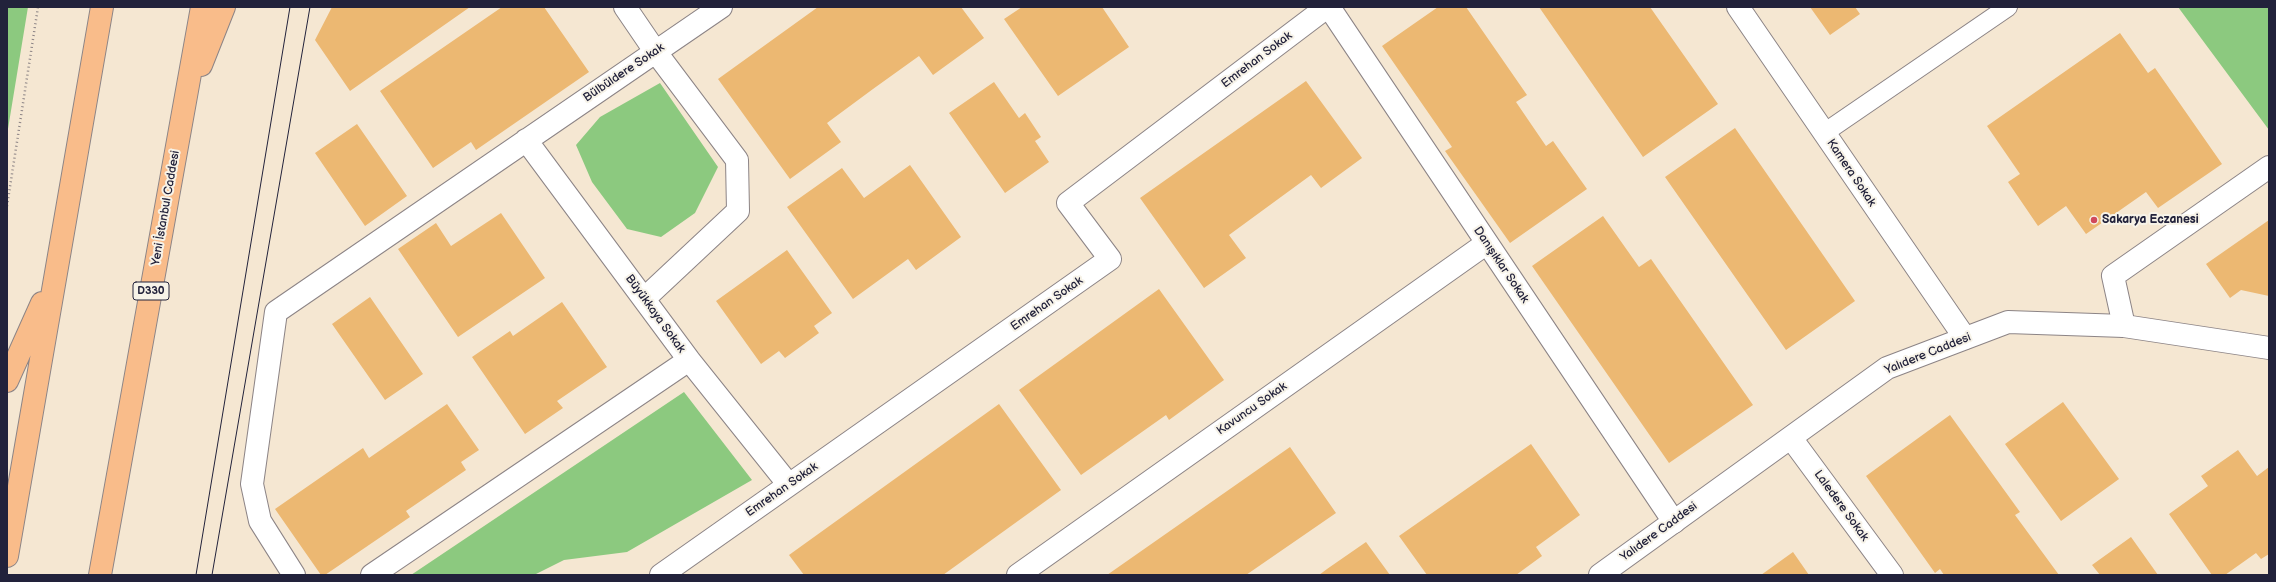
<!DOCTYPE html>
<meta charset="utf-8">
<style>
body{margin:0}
#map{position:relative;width:2276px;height:582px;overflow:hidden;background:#f5e7d2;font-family:"Balsamiq Sans",sans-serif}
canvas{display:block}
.frame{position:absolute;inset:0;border:8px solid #22223b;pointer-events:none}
</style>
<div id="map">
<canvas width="2276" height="582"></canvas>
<div class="frame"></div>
</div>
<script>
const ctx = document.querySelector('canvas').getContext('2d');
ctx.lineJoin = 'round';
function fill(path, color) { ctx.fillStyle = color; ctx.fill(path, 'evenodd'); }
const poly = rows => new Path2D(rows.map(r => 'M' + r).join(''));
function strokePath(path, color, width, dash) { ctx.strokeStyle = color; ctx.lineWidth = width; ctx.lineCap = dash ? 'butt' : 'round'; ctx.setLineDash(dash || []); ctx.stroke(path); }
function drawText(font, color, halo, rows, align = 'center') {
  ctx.font = font + ' "Balsamiq Sans",sans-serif'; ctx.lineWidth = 4; ctx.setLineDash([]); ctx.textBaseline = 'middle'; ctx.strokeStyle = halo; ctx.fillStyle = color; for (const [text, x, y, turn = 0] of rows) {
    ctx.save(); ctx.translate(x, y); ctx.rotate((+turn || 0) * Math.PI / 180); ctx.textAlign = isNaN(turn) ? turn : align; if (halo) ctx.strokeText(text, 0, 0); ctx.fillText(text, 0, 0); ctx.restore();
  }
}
fill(poly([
 [7,7,28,7,7,135],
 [2178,7,2269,7,2269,130],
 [660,83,718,167,695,213,661,237,627,229,592,182,576,145,600,117],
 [684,392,752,480,627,552,564,560,534,575,411,575]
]), '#8cc97f');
fill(poly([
 [332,7,470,7,350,91,315,40],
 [502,7,544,7,589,72,476,150,471,142,433,168,380,91],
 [818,7,961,7,984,38,933,75,919,56,873,89,827,123,841,142,790,179,718,79],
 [1022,7,1102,7,1129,47,1058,96,1004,19],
 [1438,7,1466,7,1527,95,1516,102,1546,146,1553,141,1587,189,1510,243,1445,151,1452,147,1382,46],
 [1539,7,1650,7,1718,104,1643,157],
 [1810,7,1855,7,1860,14,1830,35],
 [2120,33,2148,73,2155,68,2222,164,2158,208,2146,192,2086,234,2066,206,2038,226,2008,182,2020,174,1987,126],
 [1306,81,1362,158,1321,188,1311,175,1229,235,1246,258,1204,288,1140,198],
 [994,82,1019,118,1025,113,1041,137,1035,141,1049,162,1005,193,949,113],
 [357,124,407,196,365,226,315,153],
 [1735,128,1855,301,1786,350,1665,177],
 [910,165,961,237,916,270,908,259,853,299,787,207,842,168,864,198],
 [501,213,545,278,458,337,398,249,436,223,451,246],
 [1603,216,1639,267,1651,259,1753,405,1669,463,1532,266],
 [2269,220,2269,296,2241,290,2230,298,2206,264],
 [787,250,832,313,814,326,819,333,785,358,779,351,761,364,716,301],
 [1159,289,1224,380,1169,420,1166,415,1081,475,1019,390],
 [370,297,423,374,385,400,332,324],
 [562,302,607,367,557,401,563,408,525,434,472,357,510,331,513,336],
 [2063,402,2119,479,2061,521,2005,444],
 [447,404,479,450,461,462,466,470,406,511,410,517,325,575,321,575,275,509,363,448,369,458],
 [999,404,1061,490,943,575,804,575,789,555],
 [1950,415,2020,512,2015,515,2059,575,1944,575,1940,569,1935,573,1866,476],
 [1531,444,1580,515,1536,547,1542,556,1516,575,1427,575,1399,536],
 [1290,447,1336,513,1246,575,1107,575],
 [2238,450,2257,476,2269,467,2269,554,2261,559,2256,553,2225,575,2212,575,2169,514,2208,486,2201,476],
 [2131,537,2158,575,2100,575,2092,565],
 [1366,542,1390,575,1319,575,1327,569],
 [1793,552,1809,575,1761,575]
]), '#ecb872');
const service = poly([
 [1824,133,2008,7]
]);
const minor = poly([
 [625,7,655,51,737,160,738,211,644,299],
 [1329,7,1674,522],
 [1738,7,1965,338],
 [526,140,689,360,789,485],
 [2124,326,2113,276,2269,167],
 [1791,438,1892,575],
 [294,575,260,521,252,484,276,312,721,7],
 [372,575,689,360],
 [661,575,1110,259,1068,203,1327,7],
 [1018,575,1487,243]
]);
const tertiary = poly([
 [1600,575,1887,368,2008,322,2124,326,2269,348]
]);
const trunk = poly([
 [201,65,224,7],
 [7,381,42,303],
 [7,556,102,7],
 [100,575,202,7]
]);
strokePath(service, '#8c8486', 20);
strokePath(minor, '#8c8486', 24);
strokePath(tertiary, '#8c8486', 24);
strokePath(trunk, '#8c8486', 24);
strokePath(poly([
 [7,206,38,7]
]), '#8c8486', 2.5, [1, 3]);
strokePath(service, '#fff', 18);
strokePath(minor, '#fff', 22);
strokePath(tertiary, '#fff', 22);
strokePath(trunk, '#f9bc8a', 22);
strokePath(poly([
 [196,575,290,7],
 [212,575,310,7]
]), '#22223b', 1);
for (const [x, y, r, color] of [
 [2094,220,4,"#d1495b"]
]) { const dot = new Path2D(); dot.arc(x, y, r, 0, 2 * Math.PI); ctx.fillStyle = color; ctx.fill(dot); strokePath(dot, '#f7f3e8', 1.5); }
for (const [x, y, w] of [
 [151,291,36]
]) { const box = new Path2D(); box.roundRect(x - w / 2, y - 9, w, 18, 3); ctx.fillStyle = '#f7f3e8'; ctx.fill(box); strokePath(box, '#22223b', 1); }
drawText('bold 11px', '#22223b', null, [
 ["D330",151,291]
]);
drawText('12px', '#22223b', '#f7f3e8', [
 ["Emrehan Sokak",1257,60,-37],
 ["Bülbüldere Sokak",624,73,-34],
 ["Kamera Sokak",1851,173,56],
 ["Yeni İstanbul Caddesi",166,208,-80],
 ["Danışıklar Sokak",1501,265,56],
 ["Emrehan Sokak",1047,304,-35],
 ["Büyükkaya Sokak",655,314,54],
 ["Yalıdere Caddesi",1928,354,-22],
 ["Kavuncu Sokak",1252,409,-35],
 ["Emrehan Sokak",782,490,-35],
 ["Laledere Sokak",1841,506,54],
 ["Yalıdere Caddesi",1659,532,-36]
]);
drawText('bold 12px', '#22223b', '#f7f3e8', [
 ["Sakarya Eczanesi",2102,220]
], 'left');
</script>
